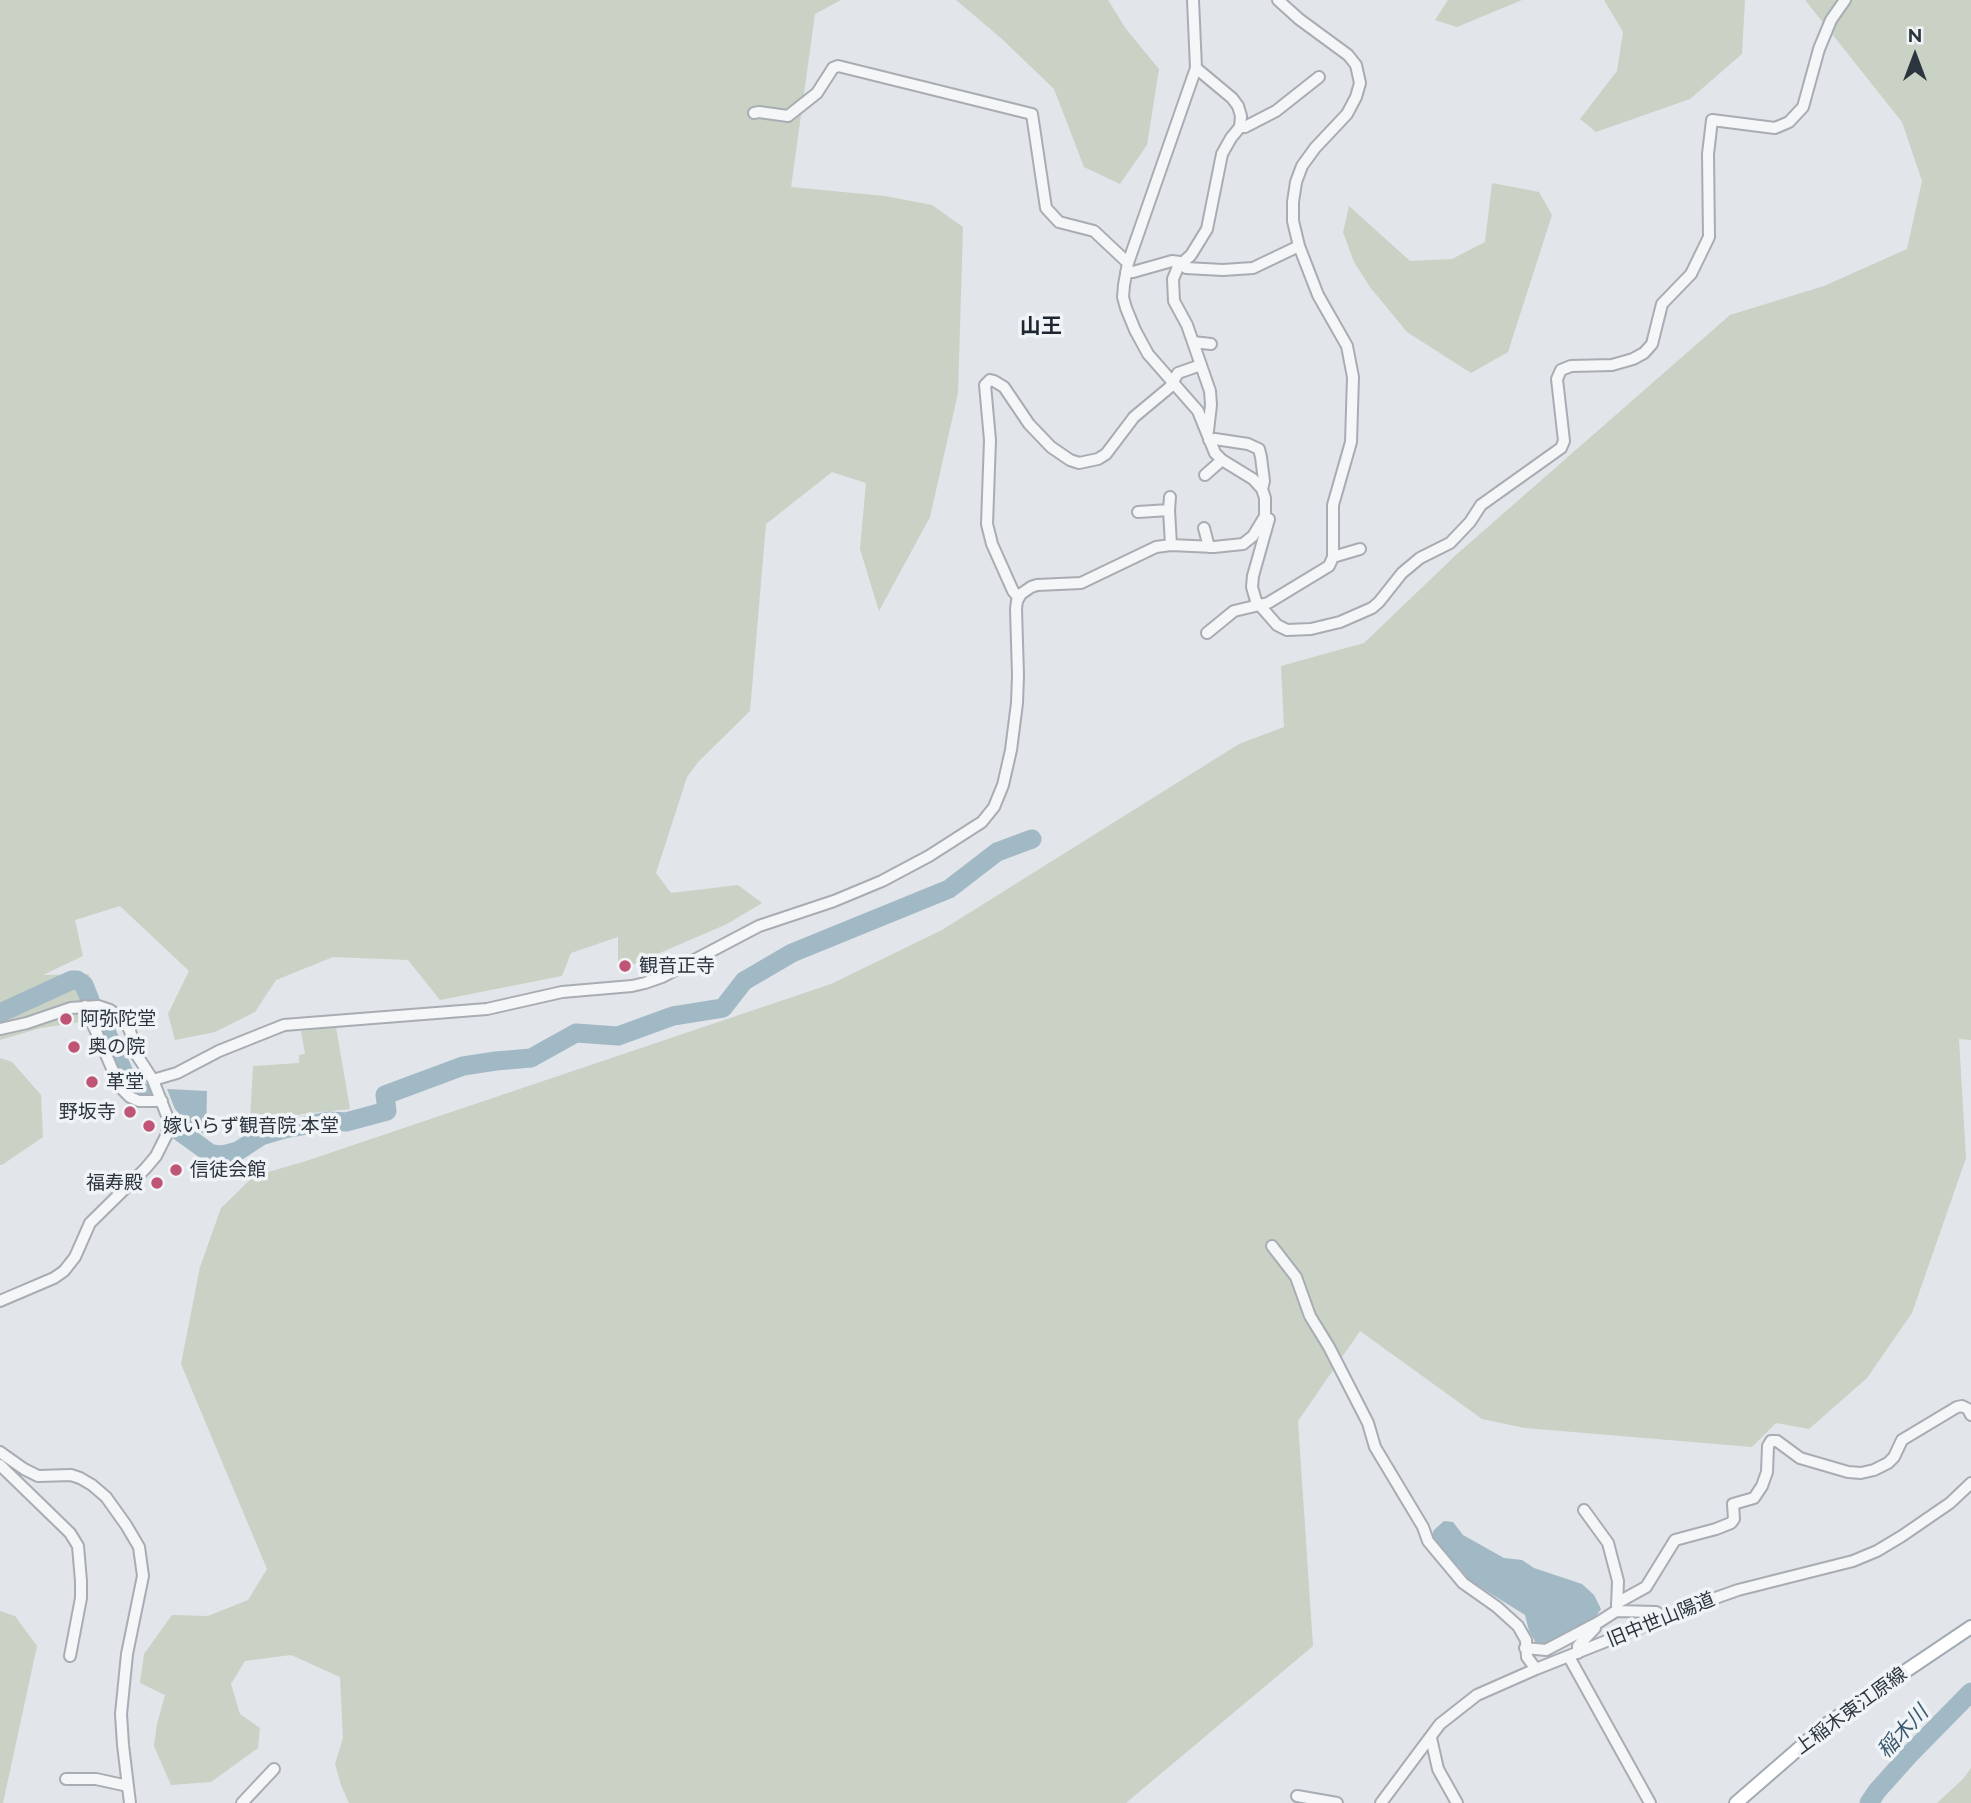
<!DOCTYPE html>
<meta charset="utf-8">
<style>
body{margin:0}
#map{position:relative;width:1971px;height:1803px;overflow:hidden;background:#e2e5e9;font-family:Raleway,sans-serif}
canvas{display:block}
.north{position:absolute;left:1880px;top:21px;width:70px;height:70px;-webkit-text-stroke:5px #f1f4f6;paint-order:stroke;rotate:0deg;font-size:19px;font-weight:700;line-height:28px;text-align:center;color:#2c353f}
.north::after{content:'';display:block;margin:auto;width:24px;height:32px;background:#2c353f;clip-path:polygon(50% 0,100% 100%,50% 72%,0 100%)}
</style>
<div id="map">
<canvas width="1971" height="1803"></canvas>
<div class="north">N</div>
</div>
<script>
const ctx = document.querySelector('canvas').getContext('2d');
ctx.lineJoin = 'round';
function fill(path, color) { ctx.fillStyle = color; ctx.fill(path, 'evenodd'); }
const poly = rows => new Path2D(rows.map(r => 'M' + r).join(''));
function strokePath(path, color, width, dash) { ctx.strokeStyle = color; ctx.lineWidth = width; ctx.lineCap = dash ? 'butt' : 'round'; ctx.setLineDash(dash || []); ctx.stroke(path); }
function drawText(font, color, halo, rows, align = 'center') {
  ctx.font = font + ' Raleway,"Noto Sans JP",sans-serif'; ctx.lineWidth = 7; ctx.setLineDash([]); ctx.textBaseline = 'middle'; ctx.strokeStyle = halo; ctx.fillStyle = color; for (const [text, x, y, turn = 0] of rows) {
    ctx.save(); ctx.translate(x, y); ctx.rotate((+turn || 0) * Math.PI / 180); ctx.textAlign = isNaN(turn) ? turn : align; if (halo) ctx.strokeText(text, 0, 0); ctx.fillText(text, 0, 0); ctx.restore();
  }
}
fill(poly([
 [0,0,841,0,815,14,791,187,885,196,932,205,963,227,958,393,930,517,879,611,860,549,866,483,832,472,766,524,750,711,699,761,687,777,656,873,671,893,738,885,762,903,727,924,618,971,618,937,571,953,562,976,440,1000,408,960,333,957,276,980,255,1012,215,1032,175,1040,168,1014,189,971,120,906,75,920,83,956,43,975,89,974,88,1021,41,1028,0,1040],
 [956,0,1108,0,1126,29,1159,69,1147,145,1120,184,1084,167,1054,89,1002,39],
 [1448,0,1522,0,1457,27,1435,20],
 [1604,0,1745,0,1742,54,1690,99,1596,132,1580,119,1617,71,1623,32],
 [1805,0,1971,0,1971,1040,1959,1039,1966,1158,1912,1313,1867,1378,1809,1429,1776,1423,1752,1447,1525,1428,1482,1419,1360,1331,1298,1421,1313,1646,1126,1803,349,1803,341,1785,335,1764,343,1738,340,1677,291,1655,245,1661,231,1684,240,1714,260,1728,258,1748,211,1782,171,1785,154,1746,157,1724,165,1695,140,1683,144,1654,172,1615,208,1616,248,1600,267,1569,181,1364,200,1267,221,1208,254,1176,303,1162,831,984,942,930,1239,744,1284,727,1281,666,1364,643,1457,554,1730,315,1824,286,1907,249,1922,181,1902,122],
 [1492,183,1539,192,1552,215,1508,352,1471,373,1407,332,1370,287,1354,262,1343,232,1349,206,1410,261,1452,259,1485,242],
 [336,1027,350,1109,303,1114,283,1118,261,1130,254,1131,250,1122,253,1066,299,1063,299,1055,305,1054,301,1031],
 [0,1058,12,1062,41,1095,43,1137,2,1165,0,1165],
 [0,1611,15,1616,37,1646,3,1803,0,1803],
 [1971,1768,1971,1803,1937,1803,1963,1779]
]), '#c9d2c4');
fill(poly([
 [167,1089,207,1091,206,1135,186,1122,175,1109],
 [1444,1521,1453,1522,1463,1535,1504,1558,1522,1560,1534,1568,1582,1584,1594,1595,1601,1609,1594,1619,1564,1635,1545,1643,1536,1643,1529,1631,1525,1615,1469,1580,1458,1566,1442,1552,1431,1537,1434,1530]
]), '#a1b8c5');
strokePath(poly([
 [0,1013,72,980,77,980,84,985,90,1000],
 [101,1019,130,1087,152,1097],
 [179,1131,211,1154,223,1155,238,1151,261,1136,285,1129,329,1121,346,1122,387,1111,385,1095,463,1066,496,1061,531,1058,576,1033,618,1036,673,1016,723,1008,744,981,792,953,949,889,997,852,1032,839],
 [1869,1803,1877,1791,1911,1753,1971,1692]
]), '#a1b8c5', 19);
const minor = poly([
 [1196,68,1232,98,1238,106,1241,116,1240,127,1231,138,1222,154,1207,229,1191,255,1178,267,1173,279,1174,301,1187,325,1210,391,1211,405,1208,431],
 [754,113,759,112,788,116,817,93,833,68,838,66,1032,114,1046,208,1059,222,1094,231,1128,263],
 [1240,127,1245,127,1276,111,1319,77],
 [1126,272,1133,272,1172,261,1180,262,1186,268,1223,270,1253,268,1299,246],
 [1193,342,1211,344],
 [1209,440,1215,439,1248,444,1259,449,1261,457,1264,481,1262,489],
 [1205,475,1222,460],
 [1170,497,1169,510,1171,545],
 [1138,512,1169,510],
 [1269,519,1253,576,1252,587,1256,601,1277,625,1287,630,1311,629,1340,622,1372,608,1379,602,1402,573,1420,558,1450,543,1470,522,1481,505,1561,448,1564,441,1557,379,1561,370,1571,366,1612,365,1633,359,1644,353,1652,344,1662,304,1691,274,1709,237,1708,154,1712,120,1775,128,1789,122,1803,107,1819,49,1831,20,1845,0],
 [1204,528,1209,547],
 [1333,557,1360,549],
 [1018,597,1013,591,992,544,987,524,990,440,985,385,990,380,994,381,1004,387,1029,424,1051,447,1070,460,1079,463,1098,459,1106,454,1134,417,1170,387,1178,373,1201,365],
 [1207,633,1234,611,1268,603,1329,566,1333,557,1333,505,1351,442,1353,377,1347,346,1318,295,1299,246,1293,221,1293,202,1296,182,1302,166,1315,148,1347,114,1356,97,1360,83,1356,65,1348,55,1299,19,1278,0],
 [85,1006,120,1087,130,1097,139,1101,162,1101],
 [0,1029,27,1023,71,1008,98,1006,110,1010,125,1021,130,1031,138,1057,153,1080,169,1121,167,1134,156,1156,145,1169,90,1223,75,1257,64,1271,54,1278,0,1301],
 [153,1080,177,1073,219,1051,284,1025,487,1009,562,992,632,986,645,983,662,977,759,926,834,901,882,881,929,856,982,822,994,807,1003,785,1011,750,1017,703,1018,675,1016,609,1017,601,1021,594,1031,587,1037,585,1081,583,1156,547,1171,545,1214,547,1243,544,1253,536,1265,516,1265,498,1262,489,1253,479,1222,460,1215,453,1198,411,1148,354,1135,330,1126,308,1123,297,1124,285,1128,263,1196,68,1193,0],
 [1272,1246,1296,1277,1310,1316,1329,1347,1368,1423,1375,1447,1423,1527,1428,1541,1463,1583,1497,1607,1518,1626,1526,1640,1527,1657,1536,1669],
 [0,1452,24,1469,38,1476,71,1475,80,1478,92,1485,106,1497,126,1525,139,1547,143,1576,127,1654,121,1714,123,1745,130,1803],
 [0,1465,70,1533,78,1546,81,1581,81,1598,70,1656],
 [1584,1510,1608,1543,1618,1581,1617,1606],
 [1617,1603,1646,1587,1675,1540,1716,1529,1731,1523,1734,1519,1733,1504,1754,1498,1762,1486,1767,1472,1768,1446,1771,1441,1777,1441,1800,1458,1848,1472,1861,1473,1874,1470,1888,1463,1894,1457,1902,1440,1957,1407,1962,1406,1968,1409,1971,1415],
 [1525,1648,1546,1650,1599,1622,1616,1611,1656,1612,1664,1617],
 [1578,1653,1578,1646,1595,1628],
 [1569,1657,1650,1803],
 [1431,1738,1438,1769,1457,1803],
 [66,1779,96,1779,128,1786],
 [1297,1796,1337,1803],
 [242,1803,274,1769],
 [1381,1803,1440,1724,1477,1695,1536,1669,1707,1601,1738,1590,1853,1561,1877,1551,1902,1536,1950,1503,1971,1483]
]);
const major = poly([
 [1736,1803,1827,1724,1971,1627]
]);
strokePath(minor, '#a8adb3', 14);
strokePath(major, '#a2abb3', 16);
strokePath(minor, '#f4f6f7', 10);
strokePath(major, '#fff', 12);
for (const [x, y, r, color] of [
 [625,966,7,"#c05475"],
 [66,1019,7,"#c05475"],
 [74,1047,7,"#c05475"],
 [92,1082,7,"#c05475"],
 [130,1112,7,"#c05475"],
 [149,1126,7,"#c05475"],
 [176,1170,7,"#c05475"],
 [157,1183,7,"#c05475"]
]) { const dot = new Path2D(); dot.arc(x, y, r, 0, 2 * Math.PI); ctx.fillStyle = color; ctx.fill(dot); strokePath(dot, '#f1f4f6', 2.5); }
drawText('19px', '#2c353f', '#f1f4f6', [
 ["観音正寺",639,966],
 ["阿弥陀堂",80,1019],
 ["奥の院",88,1047],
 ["革堂",106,1082],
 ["野坂寺",116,1112,"right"],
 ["嫁いらず観音院 本堂",163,1126],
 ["信徒会館",190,1170],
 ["福寿殿",143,1183,"right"]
], 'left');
drawText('19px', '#2c353f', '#f1f4f6', [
 ["旧中世山陽道",1661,1620,-22],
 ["上稲木東江原線",1851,1711,-36]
]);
drawText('bold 21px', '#1e2630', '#f1f4f6', [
 ["山王",1041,327]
]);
drawText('italic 21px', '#3a596e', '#f1f4f6', [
 ["稲木川",1903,1732,-47]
]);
</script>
